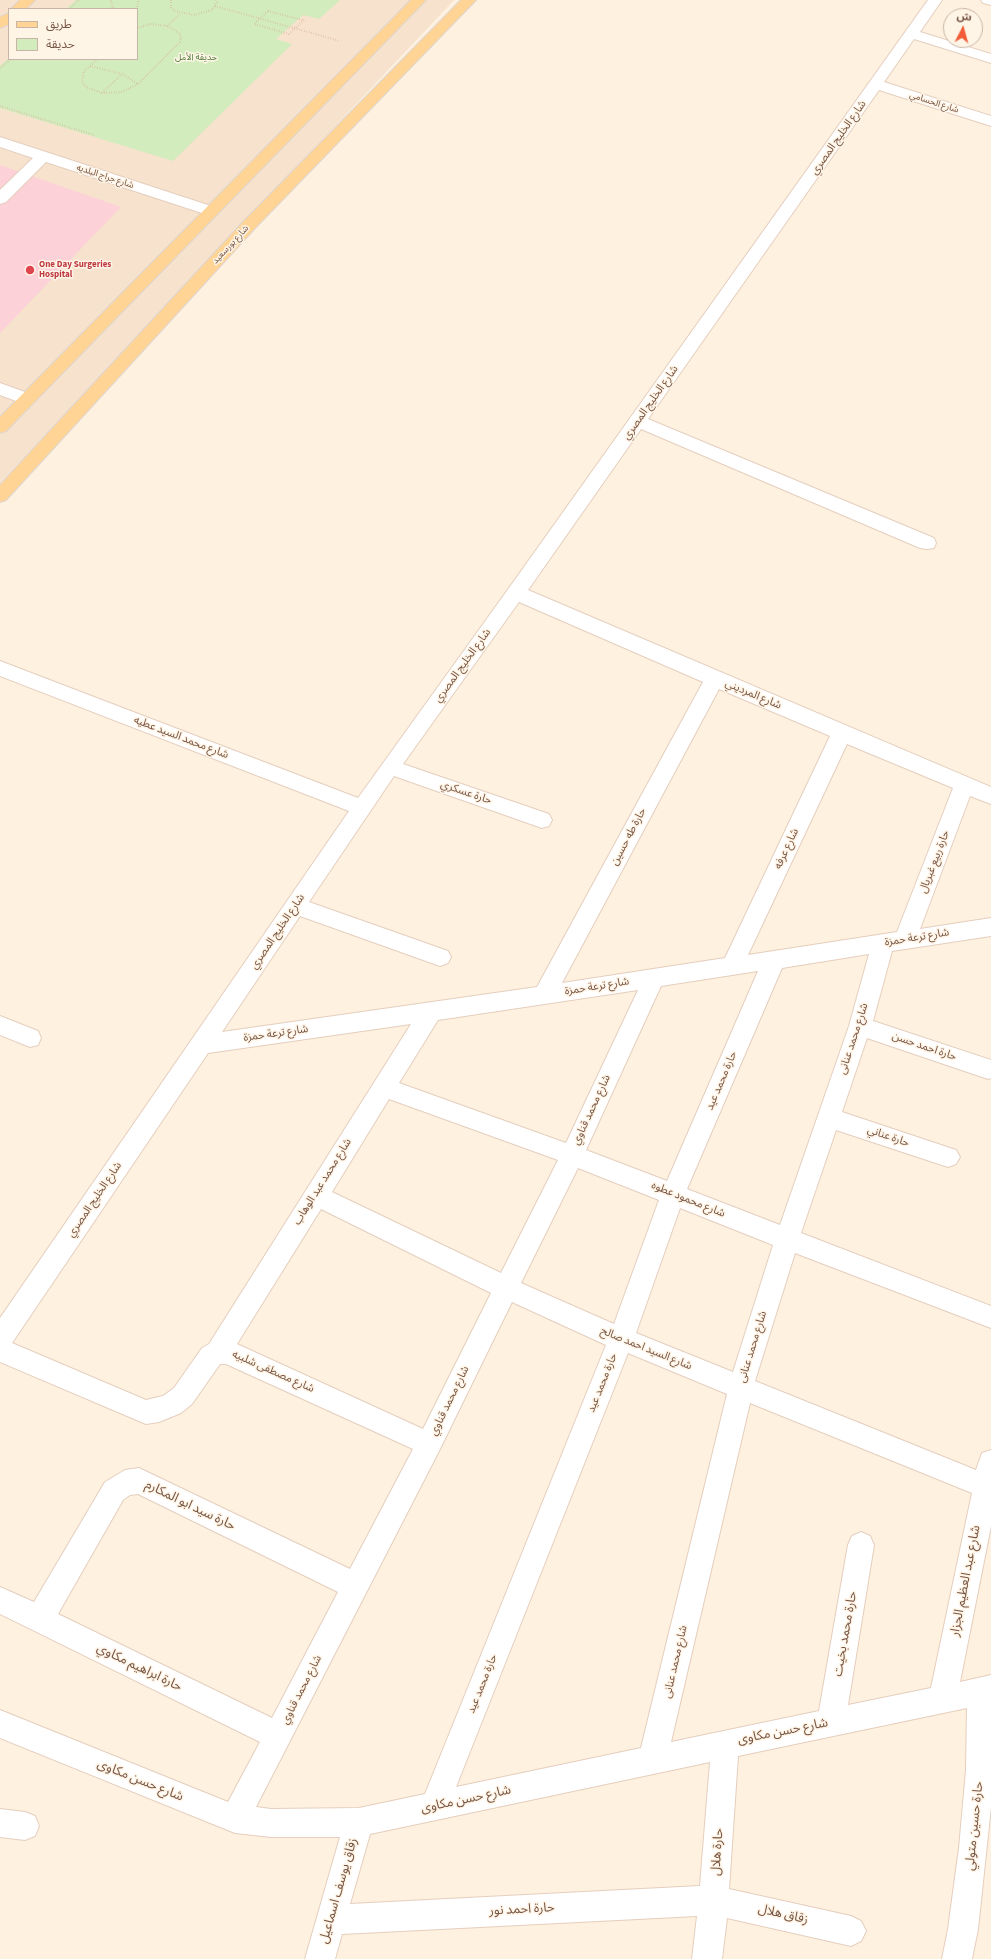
<!DOCTYPE html>
<meta charset="utf-8">
<style>
body{margin:0}
#map{position:relative;width:991px;height:1959px;overflow:hidden;background:#fef1df;font-family:"Source Sans 3","Noto Sans Arabic",sans-serif}
canvas{display:block}
.legend{position:absolute;left:8px;top:8px;width:130px;height:52px;box-sizing:border-box;background:#fff5e7;border:1px solid #c9b5a6;margin:0;padding:5px 7px;list-style:none;font-size:12px;color:#775545}
.legend li{display:flex;align-items:center;gap:8px;height:20px}
.legend b{width:20px;border:1px solid #c9b5a6}
.north{position:absolute;left:943px;top:8px;width:40px;height:40px;box-sizing:border-box;background:#fff5e7;border:1px solid #c9b5a6;border-radius:50%;rotate:6deg;font-size:11px;font-weight:700;line-height:16px;text-align:center;color:#775545}
.north::after{content:'';display:block;margin:auto;width:14px;height:18px;background:#f35c39;clip-path:polygon(50% 0,100% 100%,50% 72%,0 100%)}
</style>
<div id="map">
<canvas width="991" height="1959"></canvas>
<ul class="legend">
<li><b style="height:5px;background:#ffd495"></b>طريق</li>
<li><b style="height:11px;background:#d2ecbd"></b>حديقة</li>
</ul>
<div class="north">ش</div>
</div>
<script>
const ctx = document.querySelector('canvas').getContext('2d');
ctx.lineJoin = 'round';
function fill(path, color) { ctx.fillStyle = color; ctx.fill(path, 'evenodd'); }
const poly = rows => new Path2D(rows.map(r => 'M' + r).join(''));
function strokePath(path, color, width, dash) { ctx.strokeStyle = color; ctx.lineWidth = width; ctx.lineCap = dash ? 'butt' : 'round'; ctx.setLineDash(dash || []); ctx.stroke(path); }
function drawText(font, color, halo, rows, align = 'center') {
  ctx.font = font + ' "Source Sans 3","Noto Sans Arabic",sans-serif'; ctx.lineWidth = 3; ctx.setLineDash([]); ctx.textBaseline = 'middle'; ctx.strokeStyle = halo; ctx.fillStyle = color; for (const [text, x, y, turn = 0] of rows) {
    ctx.save(); ctx.translate(x, y); ctx.rotate((+turn || 0) * Math.PI / 180); ctx.textAlign = isNaN(turn) ? turn : align; if (halo) ctx.strokeText(text, 0, 0); ctx.fillText(text, 0, 0); ctx.restore();
  }
}
fill(poly([
 [0,0,454,0,0,483],
 [9,9,137,9,137,59,9,59]
]), '#f6e2cd');
fill(poly([
 [0,165,121,207,0,333]
]), '#fdd1d8');
fill(poly([
 [76,0,340,0,319,19,303,15,276,39,292,44,173,161,0,108,0,66,9,58,137,59,137,9,66,9]
]), '#d2ecbd');
const minor = poly([
 [928,0,942,0,920,32,991,54,991,63,914,39,884,82,991,116,991,126,879,90,648,419,934,538,936,543,934,548,927,549,920,548,641,429,528,590,991,787,991,804,970,796,920,929,991,918,991,936,892,951,873,1021,991,1060,991,1078,988,1079,867,1038,842,1112,956,1150,960,1157,956,1164,948,1167,836,1130,801,1233,991,1306,991,1328,795,1253,755,1381,976,1470,982,1453,991,1450,991,1526,960,1682,991,1675,991,1807,978,1929,972,1959,942,1959,948,1929,959,1848,966,1770,967,1708,738,1756,729,1889,851,1916,861,1921,866,1931,861,1941,851,1946,727,1918,722,1959,692,1959,697,1916,342,1934,335,1959,305,1959,340,1837,271,1837,235,1833,0,1738,0,1710,228,1802,260,1742,0,1614,0,1587,34,1602,105,1482,125,1470,139,1468,350,1569,413,1449,226,1364,220,1364,192,1404,181,1413,159,1422,146,1424,0,1362,0,1318,349,811,0,676,0,661,358,798,509,588,928,0],
 [519,602,703,682,537,987,222,1032,300,916,440,966,448,963,451,957,448,951,309,902,394,776,542,828,549,826,552,820,549,814,403,764,519,602],
 [719,689,830,736,725,958,562,983,719,689],
 [847,744,953,788,897,932,748,955,847,744],
 [869,954,849,1026,780,1225,687,1189,782,968,869,954],
 [758,971,667,1181,586,1150,661,986,758,971],
 [638,990,566,1143,399,1083,438,1020,638,990],
 [411,1024,209,1344,202,1348,174,1388,163,1396,146,1400,12,1343,208,1053,411,1024],
 [389,1099,558,1160,501,1273,332,1192,389,1099],
 [578,1168,659,1200,614,1324,521,1283,578,1168],
 [680,1208,773,1245,733,1372,636,1333,680,1208],
 [321,1209,491,1293,423,1429,237,1344,321,1209],
 [512,1302,606,1345,425,1794,359,1808,271,1809,256,1807,438,1453,512,1302],
 [628,1353,727,1394,641,1748,456,1787,628,1353],
 [750,1403,972,1493,931,1688,848,1705,874,1545,870,1536,861,1532,852,1536,848,1545,819,1711,671,1742,750,1403],
 [138,1494,338,1592,272,1718,58,1614,123,1500,130,1495,138,1494],
 [710,1762,700,1886,350,1904,370,1834,710,1762],
 [981,0,991,0,991,5,983,3,981,0],
 [0,137,217,208,219,211,217,214,205,214,46,162,6,202,0,204,0,190,33,158,0,147,0,137],
 [0,383,33,395,36,399,33,403,27,405,0,395,0,383],
 [0,1016,38,1031,41,1038,38,1045,30,1047,0,1035,0,1016],
 [0,1809,25,1812,35,1816,39,1826,35,1836,25,1840,0,1837,0,1809]
]);
const major = poly([
 [20,0,35,0,26,9,11,9,20,0],
 [411,0,426,0,6,431,0,433,0,417,411,0],
 [461,0,476,0,256,227,6,500,0,502,0,485,244,221,461,0],
 [9,13,9,24,0,28,0,17,9,13]
]);
strokePath(minor, '#e5cebe', 2);
strokePath(major, '#ded6d2', 2);
strokePath(poly([
 [111,0,113,9],
 [171,0,171,8,175,11,194,15,212,10,217,2,216,0],
 [215,6,340,41],
 [69,9,79,0],
 [136,9,139,0],
 [268,11,298,19,304,20,289,34,254,24,268,11],
 [167,26,180,14],
 [98,59,84,71,82,82,86,87,102,93,122,92,138,84,180,42,181,37,179,33,167,26,151,24,137,28],
 [90,66,122,74,138,84],
 [0,68,11,59],
 [102,93,122,74],
 [0,106,94,135]
]), '#daaf98', 2, [0.5, 2]);
fill(minor, '#fff');
fill(major, '#ffd495');
for (const [x, y, r, color] of [
 [30,270,5,"#e0444e"]
]) { const dot = new Path2D(); dot.arc(x, y, r, 0, 2 * Math.PI); ctx.fillStyle = color; ctx.fill(dot); strokePath(dot, '#fff5e7', 1.5); }
drawText('9px', '#4e783a', '#fff5e7', [
 ["حديقة الأمل",196,58]
]);
drawText('9px', '#775545', '#fff5e7', [
 ["شارع الحسامي",934,103,18],
 ["شارع جراج البلديه",105,177,18],
 ["شارع بورسعيد",231,245,-47]
]);
drawText('bold 9px', '#be3a42', '#fff5e7', [
 ["One Day Surgeries",39,265],
 ["Hospital",39,275]
], 'left');
drawText('11px', '#775545', '#fff5e7', [
 ["شارع الخليج المصري",839,138,-55],
 ["شارع الخليج المصري",651,403,-55],
 ["شارع الخليج المصري",463,666,-54],
 ["شارع المرديني",753,695,23],
 ["شارع محمد السيد عطيه",181,738,21],
 ["حارة عسكري",466,793,19],
 ["حارة طه حسين",629,837,-62],
 ["شارع عرفه",787,849,-65],
 ["حارة ربيع غبريال",935,862,-69],
 ["شارع الخليج المصري",278,932,-56],
 ["شارع ترعة حمزة",917,938,-9],
 ["شارع ترعة حمزة",597,987,-9],
 ["شارع ترعة حمزة",276,1034,-8],
 ["شارع محمد عنانى",854,1039,-72],
 ["حارة احمد حسن",924,1047,19],
 ["حارة محمد عيد",722,1081,-67],
 ["شارع محمد قناوي",592,1110,-65],
 ["حارة عناني",888,1137,19],
 ["شارع محمد عبد الوهاب",323,1182,-58],
 ["شارع الخليج المصري",95,1200,-56],
 ["شارع محمود عطوه",688,1200,22],
 ["شارع محمد عنانى",753,1347,-73],
 ["شارع السيد احمد صالح",646,1349,22],
 ["شارع مصطفى شلبيه",273,1372,24],
 ["حارة محمد عيد",603,1383,-68],
 ["شارع محمد قناوي",450,1401,-64],
 ["شارع محمد عنانى",676,1662,-77],
 ["حارة محمد عيد",483,1684,-68],
 ["شارع محمد قناوي",302,1690,-63]
]);
drawText('13px', '#775545', '#fff5e7', [
 ["حارة سيد ابو المكارم",190,1506,26],
 ["شارع عبد العظيم الجزار",966,1581,-79],
 ["حارة محمد بخيت",846,1634,-80],
 ["حارة ابراهيم مكاوي",139,1668,26],
 ["شارع حسن مكاوى",783,1732,-11],
 ["شارع حسن مكاوى",140,1781,22],
 ["شارع حسن مكاوى",466,1800,-12],
 ["حارة حسين متولي",975,1826,-84],
 ["حارة هلال",718,1852,-86],
 ["زقاق يوسف اسماعيل",339,1891,-74],
 ["حارة احمد نور",522,1910,-3],
 ["زقاق هلال",783,1915,13]
]);
</script>
